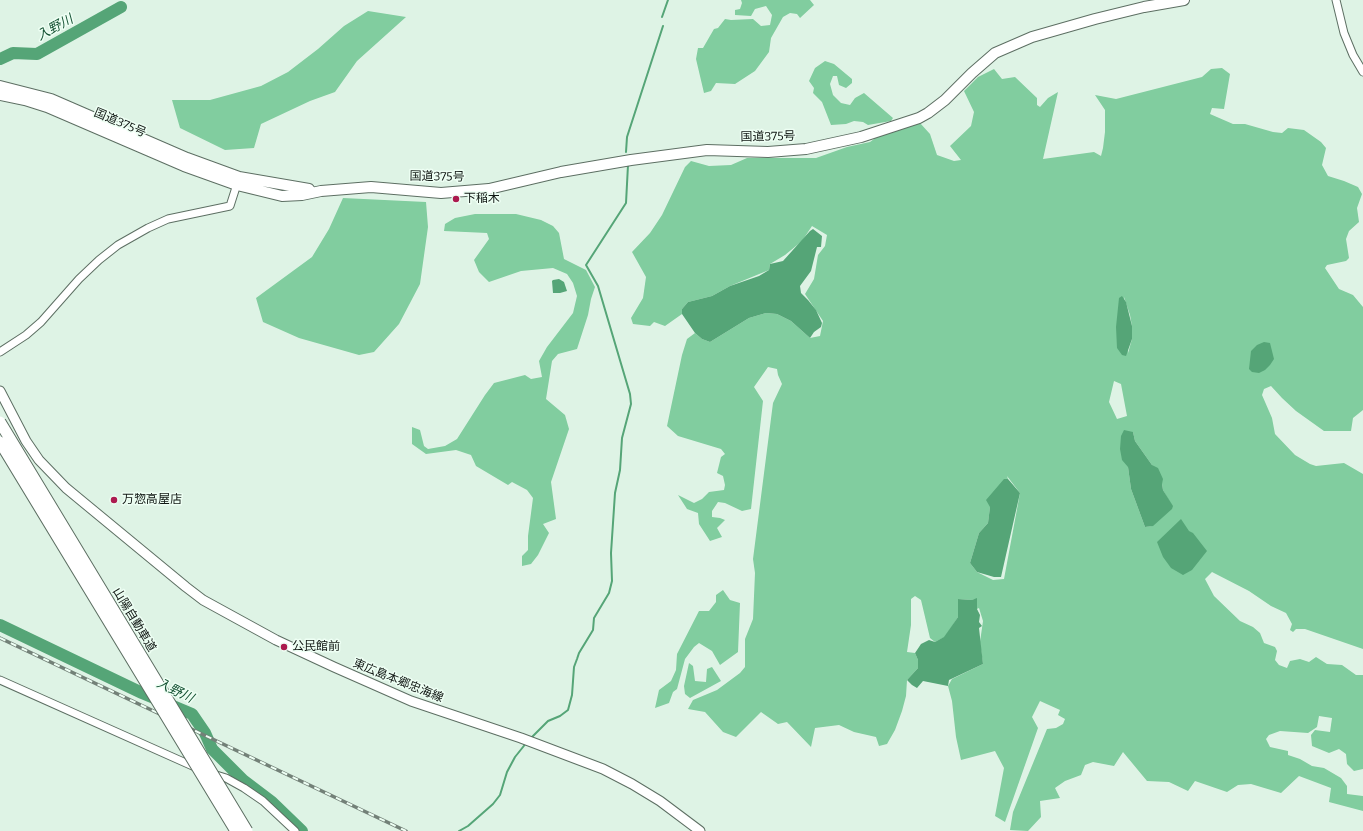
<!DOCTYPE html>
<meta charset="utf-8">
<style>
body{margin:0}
canvas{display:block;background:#def3e5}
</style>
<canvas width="1363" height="831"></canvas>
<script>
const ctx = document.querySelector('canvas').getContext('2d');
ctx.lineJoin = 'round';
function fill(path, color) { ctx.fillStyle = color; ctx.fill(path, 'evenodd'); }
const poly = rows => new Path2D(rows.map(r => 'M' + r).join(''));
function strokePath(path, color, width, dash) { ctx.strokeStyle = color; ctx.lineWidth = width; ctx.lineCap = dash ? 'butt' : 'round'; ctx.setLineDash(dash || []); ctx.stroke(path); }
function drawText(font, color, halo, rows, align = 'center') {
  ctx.font = font + ' Bitter,"Noto Sans JP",serif'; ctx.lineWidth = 3; ctx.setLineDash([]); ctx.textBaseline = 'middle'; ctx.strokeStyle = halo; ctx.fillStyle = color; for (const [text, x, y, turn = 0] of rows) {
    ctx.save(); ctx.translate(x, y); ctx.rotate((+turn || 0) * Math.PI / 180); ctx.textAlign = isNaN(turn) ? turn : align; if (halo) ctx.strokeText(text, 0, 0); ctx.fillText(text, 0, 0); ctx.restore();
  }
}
fill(poly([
 [741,0,810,0,814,5,800,18,797,14,790,13,783,17,771,38,769,52,755,71,735,84,716,83,711,91,704,93,696,59,698,48,703,48,714,29,718,28,725,19,731,20,753,19,761,26,770,25,772,15,766,6,755,9,751,16,735,15,735,10,740,9,742,3],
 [368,11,406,17,357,61,335,92,310,101,261,124,254,148,225,150,180,128,172,100,210,100,261,86,288,72,318,49,344,26],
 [825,61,834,64,852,79,852,83,846,88,839,85,837,76,833,76,830,84,833,95,841,103,850,105,855,98,864,93,893,118,891,121,868,125,863,122,854,121,846,124,831,125,822,102,813,93,814,88,809,81,815,68],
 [1222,68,1230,74,1224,109,1212,108,1210,114,1233,124,1245,124,1273,132,1282,133,1288,128,1304,130,1321,142,1326,148,1322,165,1328,176,1344,181,1358,187,1362,194,1357,208,1359,222,1349,231,1346,239,1349,258,1346,261,1327,265,1325,268,1339,289,1353,295,1363,307,1363,410,1353,418,1351,431,1324,431,1296,411,1282,398,1271,386,1264,389,1262,395,1272,418,1275,434,1295,455,1310,464,1316,466,1344,463,1363,474,1363,649,1305,629,1296,629,1293,632,1290,630,1292,624,1286,613,1271,606,1249,591,1212,572,1205,579,1214,596,1240,621,1253,627,1260,633,1264,643,1275,647,1277,651,1275,660,1279,665,1287,668,1290,661,1300,659,1309,662,1316,657,1327,664,1342,665,1356,675,1363,675,1363,769,1354,771,1347,764,1346,754,1339,749,1329,753,1312,746,1311,735,1315,730,1330,732,1332,718,1319,716,1317,727,1308,733,1280,731,1269,735,1266,739,1270,747,1288,751,1288,755,1300,759,1312,766,1324,768,1341,778,1347,786,1347,794,1363,796,1363,811,1329,802,1331,788,1299,776,1281,793,1251,784,1238,785,1227,792,1195,781,1188,791,1169,782,1147,781,1123,752,1114,766,1093,762,1085,765,1081,775,1065,781,1055,788,1060,798,1040,801,1041,817,1028,831,1010,830,1013,812,1047,729,1056,728,1063,724,1065,719,1058,715,1060,710,1040,701,1032,717,1038,728,1005,822,995,816,1004,768,995,751,961,760,956,737,952,701,948,686,952,679,983,664,980,642,983,621,979,608,977,609,977,599,972,600,958,599,958,617,945,637,935,642,930,638,921,600,915,596,911,599,911,625,907,652,915,653,918,660,918,668,907,680,906,696,902,711,895,730,887,744,879,746,876,737,854,732,839,725,815,728,811,747,787,722,778,724,761,712,736,737,723,732,705,712,688,709,693,700,717,690,740,673,745,667,745,639,753,619,755,573,753,559,773,403,782,384,778,375,777,369,768,367,754,387,763,401,751,509,742,511,725,503,718,502,712,511,712,517,720,518,725,520,717,528,722,537,710,541,699,524,698,513,687,509,678,495,694,503,702,499,709,492,724,490,725,485,723,476,717,473,721,457,725,454,721,449,678,436,667,426,682,355,687,339,695,333,702,339,710,342,749,318,766,313,777,314,791,321,810,338,820,336,823,321,805,294,814,279,818,255,825,246,827,235,812,226,802,241,785,255,770,264,769,270,730,286,712,296,688,302,682,309,682,314,665,326,654,322,650,326,633,324,631,318,643,298,646,277,632,252,650,233,662,215,685,167,691,161,709,166,731,165,747,158,816,158,847,147,870,142,878,136,920,123,930,134,937,155,954,161,961,160,950,146,971,126,974,112,964,91,978,77,994,69,1002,79,1015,77,1037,98,1037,105,1040,107,1048,98,1058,92,1043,159,1094,152,1101,156,1103,148,1105,132,1105,110,1095,95,1116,99,1202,77,1211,69],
 [1124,297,1130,315,1132,326,1132,339,1128,353],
 [1114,381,1121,384,1127,416,1117,419,1109,402],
 [1133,432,1135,441,1152,465,1162,484,1163,490,1172,506,1152,526,1145,527,1131,489,1128,467],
 [1007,476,1020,493,1004,579,993,580,977,572,970,563,979,533,988,523,990,507,1004,480,1008,479],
 [343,198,426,202,428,227,420,284,399,324,374,352,359,355,299,338,263,322,256,298,312,257,329,229],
 [475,214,516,214,541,220,553,226,559,233,564,259,586,270,595,287,591,299,588,315,577,349,558,354,552,361,546,399,565,415,569,429,551,482,556,519,543,524,549,533,538,555,531,564,522,566,522,556,528,550,528,536,533,498,527,490,512,482,508,485,476,466,471,455,456,450,426,454,412,444,412,427,420,430,424,446,428,449,445,446,457,439,485,395,494,383,525,375,531,379,542,377,539,361,547,347,573,313,577,296,573,283,567,274,553,268,521,271,489,282,479,272,474,260,489,239,487,233,444,231,445,224,455,218],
 [723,590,730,600,740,603,738,652,720,665,712,651,699,643,694,647,685,659,677,689,673,692,669,703,655,708,659,690,671,681,676,670,677,654,699,611,709,611,716,602,716,595],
 [689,663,693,666,695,681,706,682,707,669,712,667,721,681,690,698,685,694,684,686]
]), '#81cd9f');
fill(poly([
 [813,229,822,236,821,247,817,247,811,271,800,286,801,293,808,300,816,310,822,323,821,327,814,332,810,338,791,321,777,314,766,313,749,318,710,342,702,339,695,333,682,314,682,309,688,302,712,296,730,286,759,276,769,270,770,264,783,261,810,231],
 [559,279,564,282,567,291,560,293,553,293,552,281,553,280],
 [1122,296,1126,302,1132,326,1132,339,1126,356,1122,355,1117,348,1116,327,1119,298],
 [1264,342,1270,343,1274,359,1270,365,1265,370,1259,373,1252,372,1249,369,1251,351,1257,345],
 [1124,430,1133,432,1135,441,1152,465,1158,468,1163,479,1162,484,1163,490,1173,506,1172,509,1153,526,1145,527,1131,489,1128,467,1122,460,1120,449,1121,436],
 [1004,479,1008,479,1020,493,1001,577,994,577,977,572,970,563,979,533,988,523,990,507,986,500],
 [1181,519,1189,531,1193,533,1207,551,1192,570,1183,575,1171,568,1163,557,1157,542],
 [977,598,977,609,980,615,979,622,982,626,979,628,983,664,949,680,948,686,923,681,917,688,912,685,907,680,918,668,918,660,915,653,921,644,929,640,935,642,944,637,958,617,958,599,972,600]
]), '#55a577');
strokePath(poly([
 [662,17,668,0],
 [626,152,627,137,663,26],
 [530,739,548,721,560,716,568,710,572,695,574,667,577,659,579,653,593,630,594,618,609,593,612,581,611,553,615,493,620,470,622,438,631,404,630,394,598,286,586,265,626,203,628,165],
 [459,831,468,826,493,804,500,795,507,772,515,757,527,742]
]), '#55a577', 2);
strokePath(poly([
 [0,59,13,53,37,54,121,7],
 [0,625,142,693,192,714,205,733,212,749,243,780,272,802,302,831]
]), '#55a577', 12);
const tertiary = poly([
 [1336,0,1344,33,1353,55,1363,72],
 [0,352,26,335,41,322,79,279,99,260,118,245,148,228,168,219,230,206,238,181],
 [0,680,197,768],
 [213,774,226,778,244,788,263,801,295,831]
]);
const primary = poly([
 [0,391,26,441,39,460,66,488,186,587,203,600,276,640,334,667,411,701,521,738,603,769,632,784,660,801,700,831]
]);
const trunk = poly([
 [0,86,51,99,187,158,239,177,309,189],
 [0,95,25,100,47,107,184,166,237,185,282,196,302,195,321,191,371,187,441,193,489,189,561,172,631,160,707,150,768,152,806,149,861,137,919,118,928,113,945,100,972,73,995,53,1032,37,1095,19,1144,7,1184,0]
]);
strokePath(tertiary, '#5d6f63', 9);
strokePath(primary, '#5d6f63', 11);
strokePath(trunk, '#5d6f63', 12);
strokePath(tertiary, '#fff', 7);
strokePath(primary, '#fff', 9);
strokePath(trunk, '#fff', 10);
const rail = poly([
 [0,638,406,831]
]);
strokePath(rail, '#738178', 3.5);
strokePath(rail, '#eefff4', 2, [6]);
const motorwayBridge = poly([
 [0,422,247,831],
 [0,442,236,831]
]);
strokePath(motorwayBridge, '#5d6f63', 13, []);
strokePath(motorwayBridge, '#fff', 11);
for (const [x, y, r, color] of [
 [456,199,4,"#ac1a4f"],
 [114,500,4,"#ac1a4f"],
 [284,647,4,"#ac1a4f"]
]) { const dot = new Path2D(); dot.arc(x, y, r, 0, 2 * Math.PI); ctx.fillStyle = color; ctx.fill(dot); strokePath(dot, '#eefff4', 1.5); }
drawText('12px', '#0f1612', '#eefff4', [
 ["国道375号",120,123,23],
 ["国道375号",768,137,-1],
 ["国道375号",437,177,1],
 ["山陽自動車道",134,620,59],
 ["東広島本郷忠海線",398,681,22]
]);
drawText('12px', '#0f1612', '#eefff4', [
 ["下稲木",464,199],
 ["万惣高屋店",122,500],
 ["公民館前",292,647]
], 'left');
drawText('italic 13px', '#155233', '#eefff4', [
 ["入野川",55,28,-29],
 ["入野川",175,691,26]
]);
</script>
